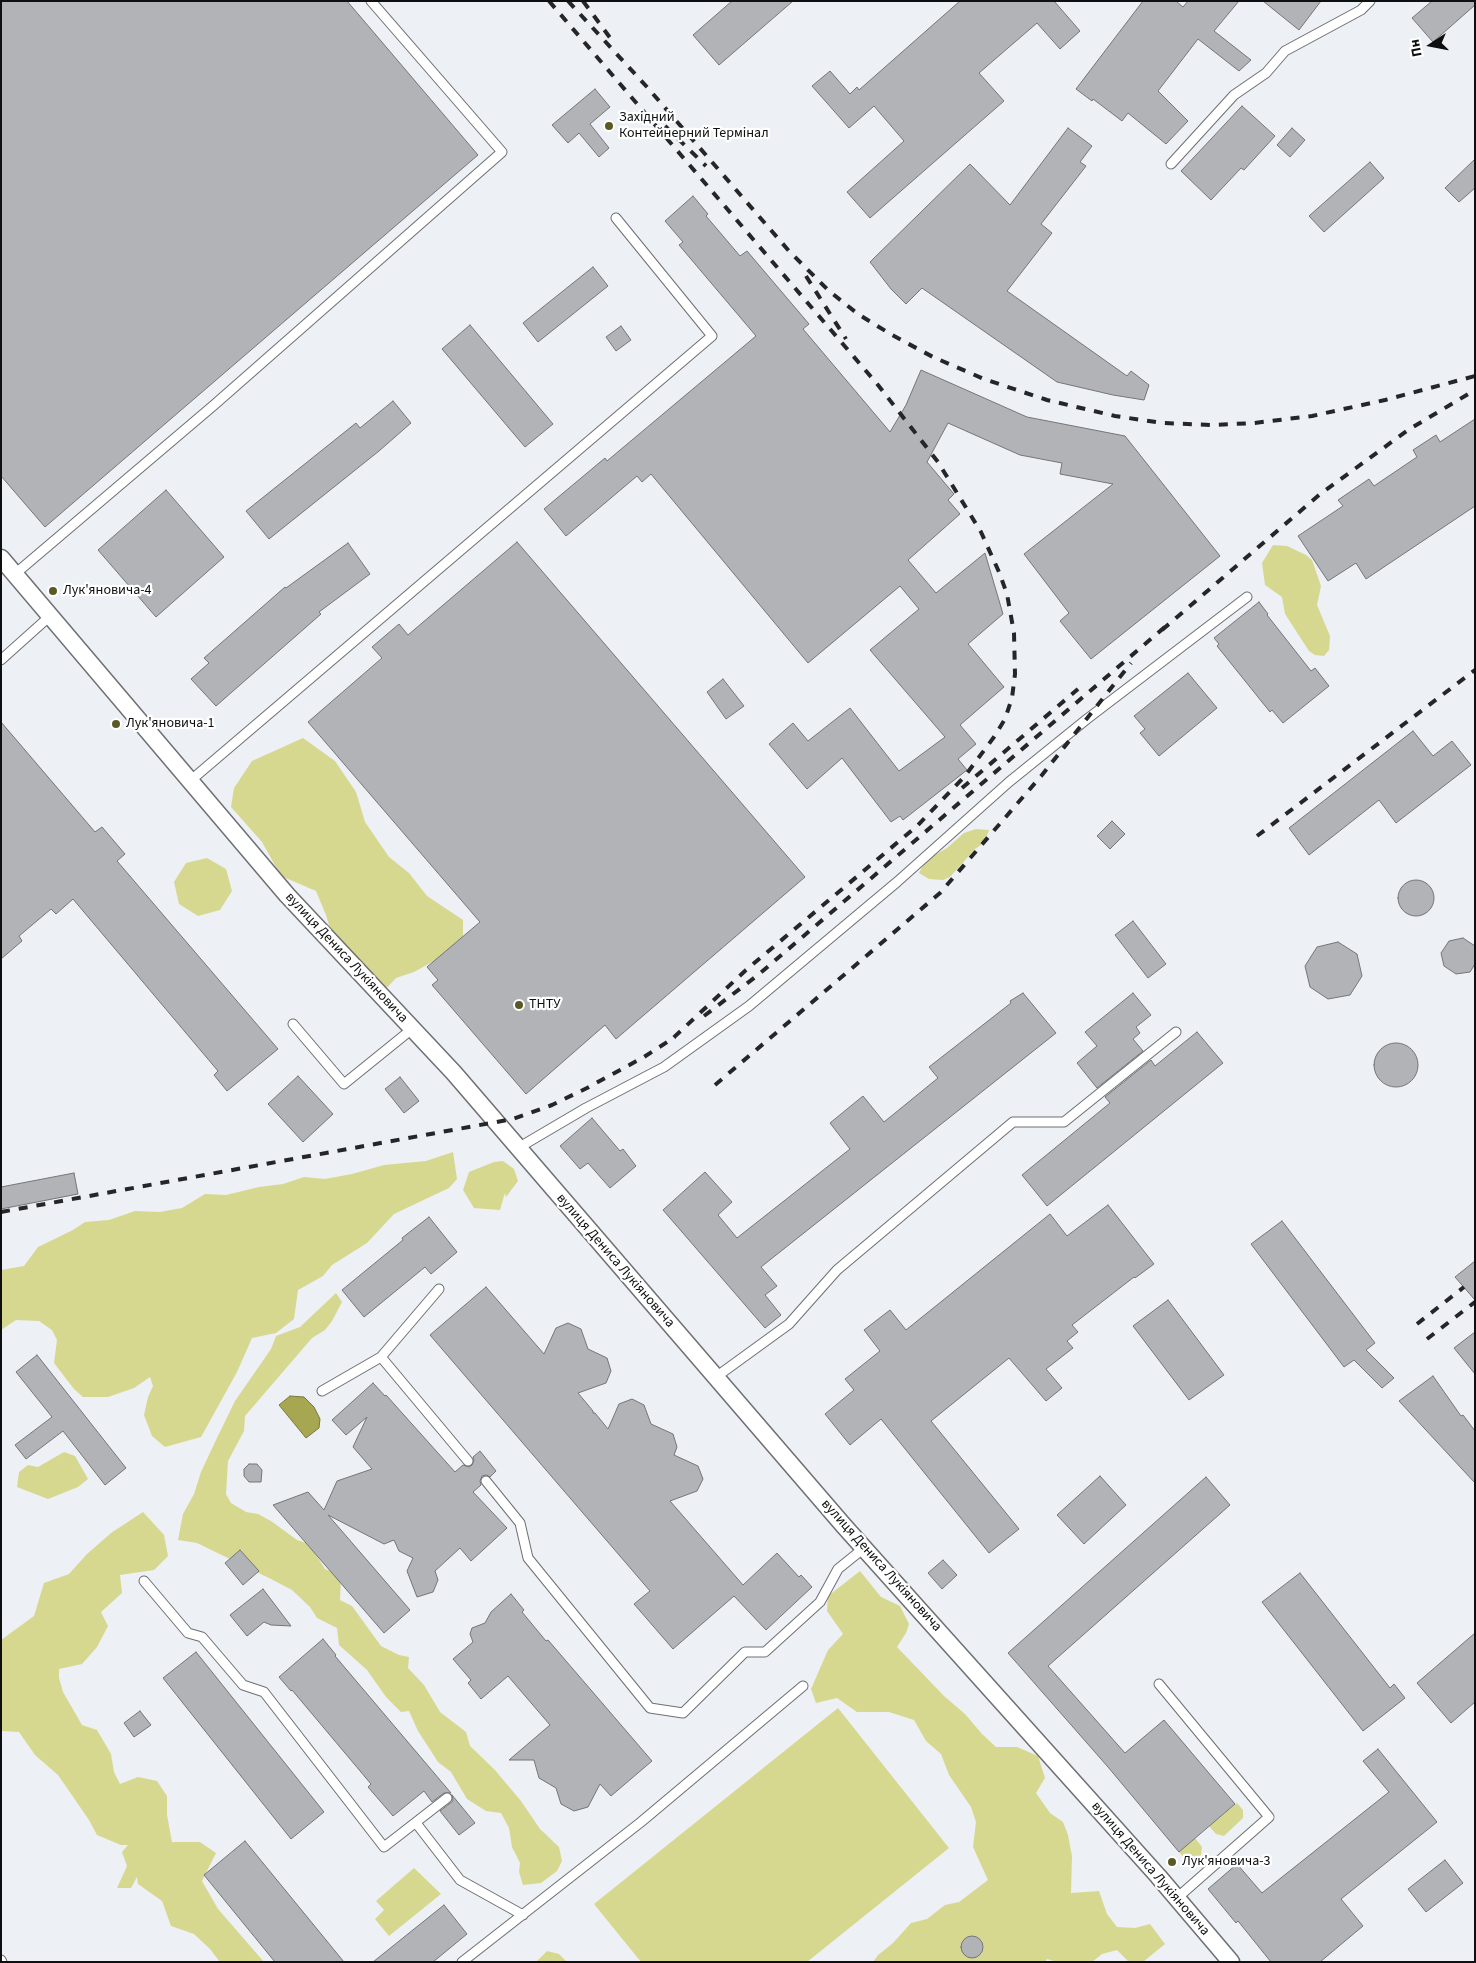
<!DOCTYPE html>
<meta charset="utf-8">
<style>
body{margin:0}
#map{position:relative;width:1476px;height:1963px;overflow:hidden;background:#edf0f4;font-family:"Source Sans 3",sans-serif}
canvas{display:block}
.frame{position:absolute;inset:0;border:2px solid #0e0f10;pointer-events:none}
.north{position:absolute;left:1406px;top:20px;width:50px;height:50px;-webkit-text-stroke:4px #fff;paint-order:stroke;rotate:259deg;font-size:14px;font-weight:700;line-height:20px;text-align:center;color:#0e0f10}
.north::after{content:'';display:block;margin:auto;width:18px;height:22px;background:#0e0f10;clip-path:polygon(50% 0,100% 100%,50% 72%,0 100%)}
</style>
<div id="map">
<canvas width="1476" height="1963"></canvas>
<div class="frame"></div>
<div class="north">Пн</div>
</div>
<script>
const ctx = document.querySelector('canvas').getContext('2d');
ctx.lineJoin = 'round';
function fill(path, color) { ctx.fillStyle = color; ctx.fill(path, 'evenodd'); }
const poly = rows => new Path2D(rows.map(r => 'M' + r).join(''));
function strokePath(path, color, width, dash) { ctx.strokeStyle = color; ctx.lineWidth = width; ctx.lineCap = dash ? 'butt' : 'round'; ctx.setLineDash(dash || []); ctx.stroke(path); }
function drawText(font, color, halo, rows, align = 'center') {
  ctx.font = font + ' "Source Sans 3",sans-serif'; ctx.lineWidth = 4.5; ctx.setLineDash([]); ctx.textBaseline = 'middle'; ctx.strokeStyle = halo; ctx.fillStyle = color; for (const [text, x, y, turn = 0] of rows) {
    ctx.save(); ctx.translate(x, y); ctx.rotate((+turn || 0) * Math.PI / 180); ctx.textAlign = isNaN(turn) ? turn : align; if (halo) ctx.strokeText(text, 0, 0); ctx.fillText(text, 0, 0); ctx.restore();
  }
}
fill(poly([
 [1273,545,1287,546,1306,555,1312,560,1321,586,1317,605,1330,636,1329,650,1324,656,1315,655,1309,651,1285,614,1282,597,1265,585,1262,563],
 [303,738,335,761,356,792,365,822,389,857,409,873,427,896,463,920,463,945,414,972,396,978,384,991,333,939,326,915,316,891,281,876,262,842,231,807,234,788,252,761],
 [976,829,989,830,984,843,975,849,950,877,943,880,929,879,919,873,926,860,947,848,964,833],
 [207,858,226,869,232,891,220,910,198,916,179,904,174,882,186,863],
 [453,1152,457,1179,449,1188,394,1214,367,1243,332,1265,323,1276,298,1290,294,1319,276,1333,252,1338,237,1372,201,1437,165,1447,152,1436,144,1415,148,1397,153,1386,150,1377,134,1388,108,1397,83,1397,74,1389,54,1363,57,1340,52,1330,39,1321,16,1320,1,1330,1,1270,24,1266,38,1247,73,1230,85,1222,109,1220,135,1211,160,1212,182,1208,205,1194,226,1195,259,1187,283,1184,304,1177,325,1179,352,1174,384,1165,426,1161],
 [503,1161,514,1169,518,1181,506,1197,505,1193,500,1210,474,1208,463,1190,469,1172,494,1162],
 [336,1293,342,1302,332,1321,325,1330,312,1338,245,1416,244,1431,228,1461,226,1494,231,1503,246,1512,258,1514,271,1521,297,1540,309,1544,325,1569,341,1576,340,1600,352,1606,381,1646,399,1655,409,1657,408,1668,424,1685,440,1712,466,1732,470,1746,494,1769,521,1801,540,1829,559,1847,562,1861,557,1871,541,1883,523,1885,519,1872,520,1863,512,1847,509,1828,501,1813,486,1811,467,1799,451,1772,438,1762,418,1731,409,1711,401,1712,386,1697,367,1670,339,1645,337,1628,317,1618,310,1607,292,1590,271,1579,197,1543,178,1540,183,1514,194,1494,201,1472,216,1440,235,1401,271,1349,276,1336,300,1327],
 [64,1452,75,1456,88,1479,78,1487,48,1499,17,1487,19,1472,28,1465,38,1467],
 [143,1512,164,1535,168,1556,154,1570,120,1575,122,1593,101,1612,108,1626,97,1647,82,1664,59,1669,59,1678,63,1692,82,1725,97,1730,111,1754,114,1772,120,1784,138,1777,157,1781,167,1796,167,1815,172,1842,200,1842,216,1853,202,1881,218,1909,264,1962,220,1962,210,1949,194,1934,171,1926,162,1901,138,1884,137,1877,131,1888,117,1888,127,1866,122,1852,128,1845,121,1845,97,1835,89,1820,58,1775,35,1755,19,1732,1,1731,1,1640,34,1616,44,1583,69,1574,87,1554,111,1533],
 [860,1571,881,1597,900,1606,909,1624,906,1633,897,1647,944,1696,965,1714,982,1734,996,1747,1017,1747,1038,1756,1045,1778,1036,1793,1050,1813,1063,1822,1068,1835,1072,1856,1071,1893,1099,1891,1107,1914,1117,1927,1135,1928,1150,1924,1165,1944,1143,1962,1128,1961,1117,1950,1102,1954,1092,1962,1057,1962,1047,1959,1045,1962,873,1962,878,1955,893,1943,911,1923,927,1919,945,1905,959,1902,988,1880,973,1847,976,1822,971,1807,949,1775,941,1754,926,1741,914,1720,889,1712,857,1712,837,1698,816,1703,811,1689,828,1650,843,1634,827,1611,828,1596],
 [838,1708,949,1848,807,1962,641,1962,594,1904],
 [1237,1803,1243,1810,1243,1818,1224,1836,1216,1834,1209,1826],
 [1195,1838,1202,1847,1201,1855,1189,1864,1179,1852],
 [414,1868,441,1894,389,1936,375,1919,384,1910,376,1901],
 [547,1951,559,1954,567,1962,536,1962]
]), '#d7d890');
const water = poly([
 [290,1396,304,1397,314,1407,320,1419,319,1428,306,1438,279,1405,290,1396]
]);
fill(water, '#a7a752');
strokePath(water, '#79793e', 1);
const building = poly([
 [1,1,347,1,478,155,45,527,1,476,1,1],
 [732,1,793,1,719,65,693,35,732,1],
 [960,1,1054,1,1080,31,1060,49,1037,23,979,73,1004,101,870,218,847,192,904,141,874,106,849,128,812,86,830,71,850,94,857,87,859,90,960,1],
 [1143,1,1176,1,1183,7,1188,1,1239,1,1214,31,1251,60,1239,71,1198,39,1158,91,1188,121,1166,144,1128,113,1122,121,1093,99,1092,101,1076,89,1143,1],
 [1263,1,1321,1,1299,30,1263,1],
 [1432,1,1475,1,1475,5,1433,42,1412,18,1432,1],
 [595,89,610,107,590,124,609,148,599,157,579,133,568,143,552,125,595,89],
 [1242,106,1275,136,1244,170,1241,168,1211,200,1181,171,1242,106],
 [1068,128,1092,146,1080,162,1086,166,1041,224,1052,233,1007,291,1127,376,1131,371,1149,385,1144,400,1113,395,1057,382,922,288,906,304,891,289,870,262,970,164,1010,205,1068,128],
 [1292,128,1305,140,1290,157,1277,145,1292,128],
 [1475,159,1475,188,1459,202,1445,188,1475,159],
 [1370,162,1384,178,1324,232,1309,216,1370,162],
 [693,196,708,214,706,216,740,256,747,251,809,324,803,329,890,432,906,405,921,370,1027,417,1125,436,1220,556,1091,659,1060,621,1069,613,1024,554,1113,484,1060,474,1062,463,1020,455,948,423,927,462,954,494,948,500,960,514,908,560,936,593,985,553,1003,614,968,644,1004,687,960,725,976,744,958,759,967,770,903,820,900,816,891,822,842,758,807,789,769,744,793,723,808,741,850,708,899,771,945,737,870,650,919,609,900,586,808,663,651,474,642,482,637,476,566,536,544,509,605,458,607,461,756,336,679,245,683,242,665,221,693,196],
 [593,267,608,286,538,342,523,323,593,267],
 [470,325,553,424,525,447,442,349,470,325],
 [621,326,631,340,616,351,606,337,621,326],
 [393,401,411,423,379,451,269,539,246,511,356,423,360,428,393,401],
 [1475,419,1475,506,1366,579,1356,563,1328,581,1298,536,1343,506,1338,500,1369,479,1374,486,1417,457,1413,450,1436,435,1440,442,1475,419],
 [166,490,224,557,156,617,98,550,166,490],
 [517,542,805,877,616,1039,605,1025,526,1094,432,985,438,980,427,967,480,922,308,722,382,658,372,647,399,624,408,635,517,542],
 [348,543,370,574,319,612,321,614,216,706,191,679,209,663,204,658,285,587,286,588,348,543],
 [1259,602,1268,614,1267,615,1311,671,1315,668,1329,686,1283,723,1272,710,1270,712,1217,646,1219,644,1214,638,1259,602],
 [1188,673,1217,708,1159,756,1140,733,1145,729,1134,716,1188,673],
 [723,679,744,706,726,719,707,692,723,679],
 [1,722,95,832,102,827,125,854,117,861,278,1049,227,1091,214,1075,218,1071,73,899,56,914,51,909,19,936,22,941,1,959,1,722],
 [1413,731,1433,756,1452,741,1471,765,1396,823,1379,800,1309,855,1289,828,1413,731],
 [1112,821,1125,834,1110,849,1097,836,1112,821],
 '1398 898a18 18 0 1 1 36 0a18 18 0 1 1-36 0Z',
 [1133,921,1166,964,1148,978,1115,935,1133,921],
 [1463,938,1475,946,1475,964,1470,972,1456,974,1444,966,1441,953,1449,941,1463,938],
 [1338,942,1357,954,1362,976,1350,995,1328,999,1310,987,1305,966,1317,947,1338,942],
 [1023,993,1056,1033,761,1267,777,1286,765,1295,781,1315,765,1328,663,1210,705,1172,732,1202,718,1215,737,1238,850,1149,830,1123,863,1096,884,1122,938,1078,929,1067,1011,1003,1010,1001,1023,993],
 [1133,993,1151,1015,1136,1027,1140,1033,1133,1039,1143,1051,1097,1088,1077,1063,1097,1046,1085,1032,1133,993],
 [1197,1032,1223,1063,1047,1206,1022,1175,1110,1103,1105,1097,1151,1060,1155,1066,1197,1032],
 '1374 1065a22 22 0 1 1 44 0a22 22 0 1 1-44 0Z',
 [298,1076,333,1114,303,1142,268,1104,298,1076],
 [400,1077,419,1101,404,1113,385,1089,400,1077],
 [592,1118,620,1151,623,1149,636,1166,610,1188,588,1163,580,1169,560,1146,592,1118],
 [74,1173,78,1194,1,1209,1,1187,74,1173],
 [1108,1205,1154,1264,1135,1278,1134,1277,1072,1325,1078,1332,1067,1341,1073,1348,1046,1369,1062,1388,1046,1401,1009,1358,931,1421,1019,1529,989,1553,881,1419,850,1445,825,1414,854,1390,845,1379,880,1351,864,1330,890,1310,906,1330,1050,1214,1067,1236,1108,1205],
 [429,1217,457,1252,431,1274,425,1267,364,1317,342,1290,403,1240,402,1238,429,1217],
 [1282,1221,1375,1343,1366,1350,1394,1378,1382,1388,1354,1360,1344,1367,1251,1244,1282,1221],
 [1475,1261,1475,1300,1455,1277,1475,1261],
 [486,1287,544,1354,556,1328,568,1323,581,1329,588,1349,607,1358,611,1371,606,1383,578,1393,593,1411,593,1413,595,1413,608,1429,619,1404,632,1399,644,1405,651,1424,673,1434,677,1447,674,1455,698,1466,703,1479,697,1491,670,1501,743,1585,777,1553,799,1577,801,1575,812,1587,766,1630,734,1596,673,1649,634,1604,650,1591,430,1335,486,1287],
 [1168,1300,1224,1375,1189,1400,1133,1326,1168,1300],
 [1475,1332,1475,1374,1454,1348,1475,1332],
 [37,1355,126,1468,105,1485,63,1431,26,1459,15,1445,52,1417,16,1372,37,1355],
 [1433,1376,1461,1416,1463,1415,1475,1431,1475,1483,1399,1401,1433,1376],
 [373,1383,385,1396,386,1395,455,1472,463,1465,469,1467,472,1465,474,1460,473,1457,480,1451,496,1471,490,1477,486,1475,482,1476,480,1481,481,1485,473,1492,507,1528,471,1561,460,1548,435,1571,438,1580,433,1592,417,1597,407,1571,413,1558,399,1551,394,1540,384,1544,328,1515,410,1610,384,1633,273,1505,308,1492,324,1510,337,1481,372,1469,353,1447,367,1417,346,1435,332,1420,373,1383],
 [249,1464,257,1464,262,1470,261,1482,249,1482,244,1476,244,1469,249,1464],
 [1100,1476,1126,1505,1084,1544,1057,1515,1100,1476],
 [1206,1477,1230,1505,1048,1666,1125,1753,1164,1720,1235,1804,1179,1852,1108,1767,1008,1653,1206,1477],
 [240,1550,259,1571,243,1585,225,1563,240,1550],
 [943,1560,957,1575,942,1589,928,1573,943,1560],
 [1300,1573,1390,1688,1394,1684,1405,1698,1363,1731,1262,1602,1300,1573],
 [263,1589,291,1626,271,1625,264,1622,247,1636,230,1615,263,1589],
 [511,1594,524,1610,522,1612,546,1641,548,1640,652,1761,611,1796,600,1784,588,1807,574,1811,561,1804,556,1788,539,1778,534,1760,509,1760,550,1725,508,1676,481,1699,468,1683,471,1680,453,1659,473,1642,470,1634,472,1628,485,1623,491,1612,511,1594],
 [1475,1633,1475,1702,1451,1723,1417,1683,1475,1633],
 [323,1639,336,1655,335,1656,451,1793,444,1793,432,1802,424,1791,393,1816,368,1787,371,1784,292,1690,291,1691,279,1677,323,1639],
 [196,1652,324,1812,291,1839,163,1678,196,1652],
 [140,1711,151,1725,134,1737,124,1723,140,1711],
 [1378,1749,1437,1822,1341,1899,1363,1926,1320,1962,1271,1962,1238,1921,1236,1923,1208,1889,1237,1864,1262,1893,1389,1792,1363,1761,1378,1749],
 [452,1795,475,1823,459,1835,440,1811,453,1801,452,1795],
 [245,1841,344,1962,275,1962,204,1875,245,1841],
 [1445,1860,1463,1883,1426,1912,1408,1889,1445,1860],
 [444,1905,467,1934,433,1962,373,1962,444,1905],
 '961 1947a11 11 0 1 1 22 0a11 11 0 1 1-22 0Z'
]);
fill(building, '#b1b3b7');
strokePath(building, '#737579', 1);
const service = poly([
 [1171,164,1234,95,1266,73,1285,51,1361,10,1370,1],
 [15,574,214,405,502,152,371,1],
 [1,660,50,616],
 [190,781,712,336,616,218],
 [293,1024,344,1084,412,1029],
 [518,1148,586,1108,664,1067,749,1006,897,882,1009,782,1087,719,1247,597],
 [381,1357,468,1461],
 [716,1377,789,1324,837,1270,1013,1122,1064,1122,1176,1032],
 [322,1391,381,1357,439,1289],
 [486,1481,520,1523,528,1558,650,1708,683,1713,745,1652,765,1652,820,1602,838,1569,864,1548],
 [144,1581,188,1633,202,1637,243,1685,264,1692,384,1847,447,1798],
 [1159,1684,1269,1817,1177,1898],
 [416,1823,460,1880,523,1915],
 [1,1960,2,1962],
 [462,1962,641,1822,803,1686]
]);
const minor = poly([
 [1,558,287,895,454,1073,844,1526,1158,1876,1231,1962]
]);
strokePath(service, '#6d6f73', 11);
strokePath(minor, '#6d6f73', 19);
strokePath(service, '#fff', 9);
strokePath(minor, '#fff', 16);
strokePath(poly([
 [549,1,878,385,938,462,981,532,999,572,1007,594,1014,633,1015,674,1012,698,1005,719,994,737,965,776,917,826,746,970,671,1040],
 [568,1,647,87,789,251,829,291,858,314,892,335,933,357,984,379,1047,400,1115,416,1162,423,1211,425,1254,423,1312,416,1385,400,1475,376],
 [583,1,611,39],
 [665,126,706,166],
 [806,276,846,339],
 [1162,630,1319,495,1408,430,1475,390],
 [962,788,1078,689],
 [1257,836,1475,670],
 [704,1016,758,975,1166,626],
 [715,1085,940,893,1042,775,1131,663],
 [1,1212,513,1119,552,1105,587,1088,644,1057,675,1037],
 [1417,1324,1464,1287],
 [1427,1339,1475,1302]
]), '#242627', 4, [9, 9]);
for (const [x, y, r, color] of [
 [609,126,5,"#5a5926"],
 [53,591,5,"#5a5926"],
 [116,724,5,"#5a5926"],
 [519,1005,5,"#5a5926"],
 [1172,1862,5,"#5a5926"]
]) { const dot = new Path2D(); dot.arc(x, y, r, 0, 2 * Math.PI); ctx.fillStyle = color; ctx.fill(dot); strokePath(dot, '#fff', 2); }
drawText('14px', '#0e0f10', '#fff', [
 ["Західний",619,118],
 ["Контейнерний Термінал",619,134],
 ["Лук'яновича-4",63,591],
 ["Лук'яновича-1",126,724],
 ["ТНТУ",529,1005],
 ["Лук'яновича-3",1182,1862]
], 'left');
drawText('14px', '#0e0f10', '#fff', [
 ["вулиця Дениса Лукіяновича",346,958,47],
 ["вулиця Дениса Лукіяновича",615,1261,49],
 ["вулиця Дениса Лукіяновича",881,1566,48],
 ["вулиця Дениса Лукіяновича",1150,1869,49]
]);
</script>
